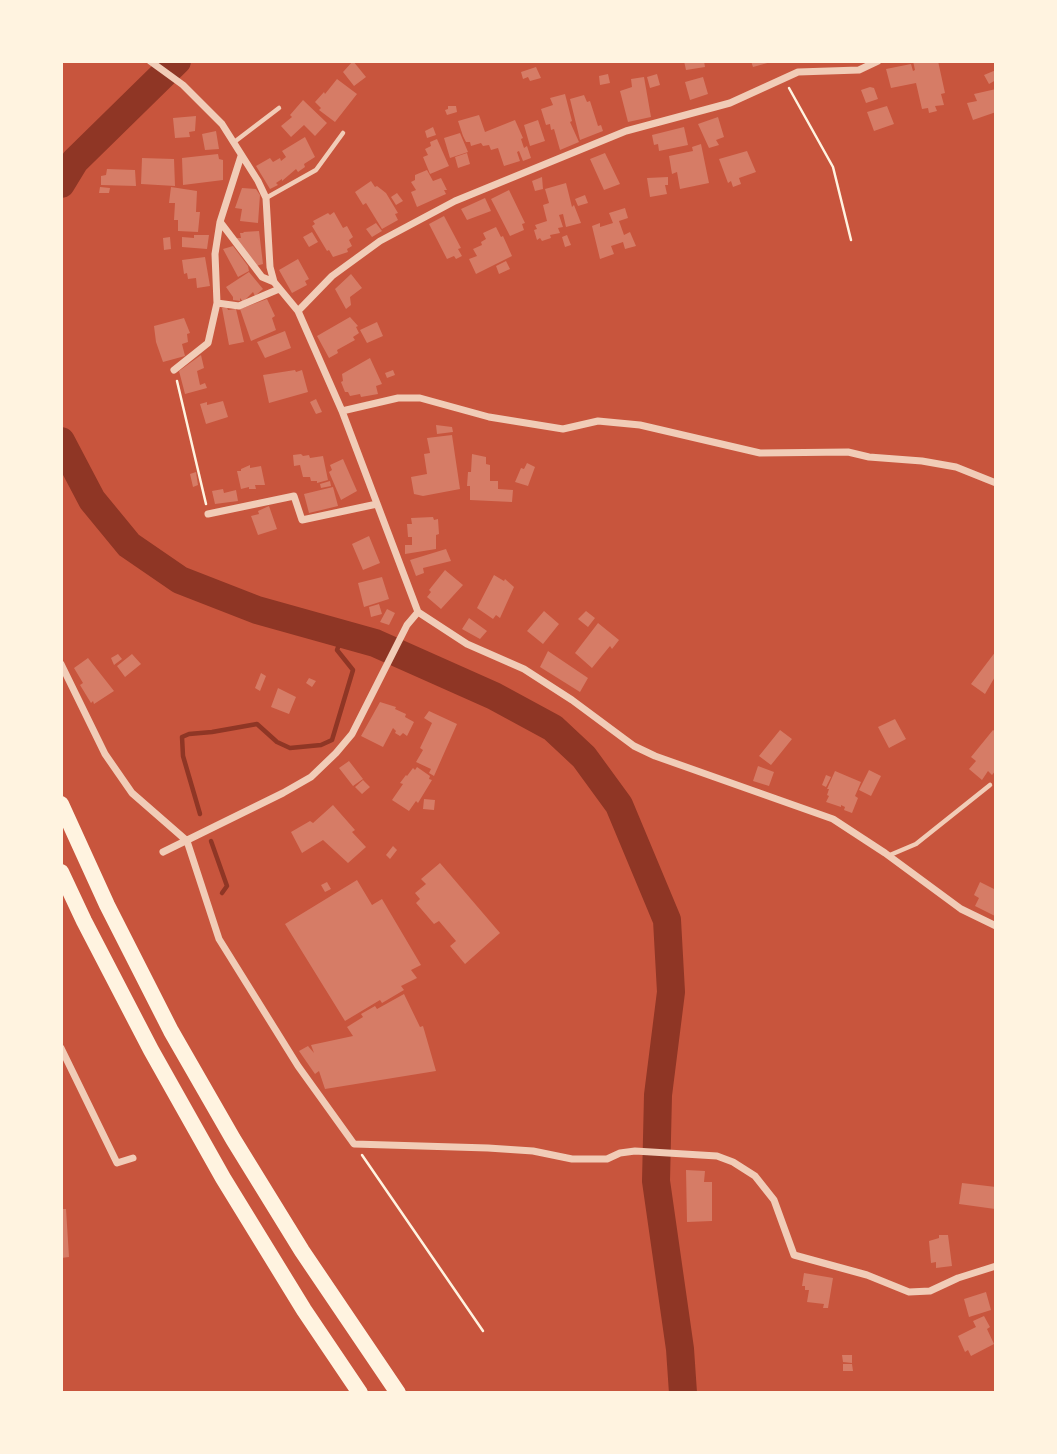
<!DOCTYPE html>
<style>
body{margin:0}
#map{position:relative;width:1057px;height:1454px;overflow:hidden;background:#c8553d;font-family:Cabin,sans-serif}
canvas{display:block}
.frame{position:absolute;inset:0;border:63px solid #fff3e0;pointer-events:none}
</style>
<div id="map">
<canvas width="1057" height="1454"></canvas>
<div class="frame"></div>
</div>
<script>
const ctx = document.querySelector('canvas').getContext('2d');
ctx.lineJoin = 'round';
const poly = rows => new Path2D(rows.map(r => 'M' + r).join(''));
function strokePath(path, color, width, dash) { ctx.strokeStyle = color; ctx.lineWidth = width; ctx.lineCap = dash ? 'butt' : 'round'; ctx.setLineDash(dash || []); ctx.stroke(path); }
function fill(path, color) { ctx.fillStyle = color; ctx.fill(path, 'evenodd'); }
strokePath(poly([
 [200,814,183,756,182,737,189,734,212,732,257,724,277,742,290,748,321,745,332,740,353,670,337,650,343,634],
 [211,841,227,886,222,893]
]), '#8f3625', 4.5);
strokePath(poly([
 [61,184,75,161,177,61],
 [61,441,92,500,129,545,180,580,257,610,375,643,494,696,553,728,584,757,619,805,667,920,671,992,658,1095,656,1181,680,1349,683,1393]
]), '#8f3625', 28);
fill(poly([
 [353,61,366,77,354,86,343,72],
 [684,61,704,61,705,67,686,70],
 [751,61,771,61,771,62,753,67],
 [913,61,938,61,945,93,941,94,944,105,935,106,937,111,929,113,928,108,922,109,916,83,891,88,886,69,911,64,913,71,915,70],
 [536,67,541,78,530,81,528,77,523,79,521,72],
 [996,70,996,80,989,84,984,75],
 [608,74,610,83,600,85,599,76],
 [657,74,660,85,650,88,647,77],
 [644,77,651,117,628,122,620,91,632,87,631,79],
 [703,77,708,94,690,100,685,82],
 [337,79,357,94,335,122,319,110,321,108,315,102,324,92,325,94],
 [870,87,874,88,878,99,866,103,861,90],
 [996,89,996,112,973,120,967,103,977,101,974,94],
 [565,94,572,121,570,122,579,142,560,150,554,129,551,130,550,124,546,125,541,109,553,105,550,98],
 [584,95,587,102,590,101,598,126,601,125,603,131,580,140,570,99],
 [303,100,327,123,315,136,304,125,291,137,281,126,292,117,290,115],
 [448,106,456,106,457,112,447,115,445,110,448,109],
 [887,106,894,124,874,131,867,112],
 [479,115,485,132,515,120,523,138,521,139,524,148,527,146,531,158,523,161,519,151,517,152,520,161,504,166,498,148,491,150,489,145,483,146,481,143,471,146,470,142,466,142,463,136,458,121],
 [196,116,195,131,189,132,190,137,175,138,173,118],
 [718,117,724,137,716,140,719,145,709,148,698,124],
 [538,120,545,141,530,146,524,125],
 [433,127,436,135,427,138,425,131],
 [684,127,688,145,659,151,658,144,654,145,652,135],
 [216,131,219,149,205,150,202,134],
 [460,133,468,152,450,158,444,138],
 [305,137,315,157,304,164,305,167,298,172,296,169,282,181,282,179,276,183,278,185,270,189,256,166,270,158,273,162,280,158,281,161,286,157,282,151],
 [437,139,449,166,430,174,423,157,428,155,425,149,431,146,430,142],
 [701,144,709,183,680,189,677,172,672,174,669,156,693,151,692,147],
 [747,151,756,172,739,178,741,184,733,187,731,181,728,183,719,159],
 [467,153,470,164,458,168,455,157],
 [605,153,620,184,604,190,590,159],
 [218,154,219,159,223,160,223,180,183,185,182,158],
 [142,158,174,159,175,186,141,184],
 [107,169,135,170,136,186,101,185,101,176,106,175],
 [427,170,433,181,441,178,447,190,444,190,446,194,417,207,411,192,416,190,411,182,415,180,415,175],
 [542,177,543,189,535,191,532,181],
 [668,177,668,185,665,185,667,194,650,197,647,178],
 [371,181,375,187,377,186,386,193,398,213,395,214,398,220,382,229,366,203,363,205,355,192],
 [566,183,572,207,574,205,581,223,566,227,563,214,559,215,563,227,558,228,560,233,550,235,551,238,542,241,540,238,537,240,534,230,537,229,535,225,547,221,543,205,549,203,545,189],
 [100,187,110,188,109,193,99,193],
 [171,187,197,191,196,212,200,212,198,232,178,231,178,220,174,220,175,203,169,203],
 [242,188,256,189,260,195,258,223,240,221,242,209,235,208],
 [509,190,525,223,522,224,524,230,510,236,491,199],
 [397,193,403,201,396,205,391,197],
 [585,195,588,203,578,206,575,199],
 [485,198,491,211,467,220,461,209],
 [625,208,628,218,619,221,624,235,630,232,636,246,625,249,623,242,611,246,614,254,600,259,592,226,600,223,600,227,613,223,609,213],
 [334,212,343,228,347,226,353,237,349,240,352,246,347,249,348,252,333,257,329,250,327,251,312,226,315,224,313,221,328,213,330,215],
 [444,216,461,248,458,249,462,256,456,259,454,256,447,259,429,224],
 [376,223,382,231,372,237,366,229],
 [496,227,501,237,503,236,512,256,476,274,469,259,477,256,473,249,482,245,481,242,486,239,483,233],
 [259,231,263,264,256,266,236,238,241,238,240,233,244,233,243,232],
 [312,232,318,242,309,247,303,237],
 [194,235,209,235,207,249,182,247,182,237,194,238],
 [567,235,571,245,565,247,562,237],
 [170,237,171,249,164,250,163,238],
 [233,246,248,266,249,271,238,277,223,249],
 [205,257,210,286,197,288,196,278,188,279,187,273,184,274,182,260],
 [298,259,309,279,305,281,307,285,292,293,279,270],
 [506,261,510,269,499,274,496,266],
 [249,272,263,289,255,296,253,292,243,302,240,298,240,301,233,300,233,297,226,287],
 [351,274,362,288,350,297,351,305,346,309,335,289],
 [267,299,275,316,272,318,276,330,251,341,240,309],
 [227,307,228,310,236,309,244,342,229,345,222,308],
 [350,317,358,326,356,327,359,333,353,337,355,340,337,350,338,353,329,358,317,336],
 [184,318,190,333,187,334,188,342,182,344,185,356,163,362,156,342,154,326],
 [377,322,383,336,367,343,360,330],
 [285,331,291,348,265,358,257,342],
 [201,355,204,368,197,371,200,385,205,383,207,388,185,394,179,371],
 [370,358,382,384,376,386,378,394,361,397,360,394,350,396,348,392,345,392,341,382,343,381,342,374],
 [295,370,296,372,302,370,308,392,269,403,263,375],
 [393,370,395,375,387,378,385,373],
 [316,399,322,412,316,414,310,402],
 [223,401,228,417,206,424,200,404,207,402,207,405],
 [436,425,452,427,453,432,437,434],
 [452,435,460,489,423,496,414,494,411,477,427,474,424,454,430,453,427,438],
 [301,454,303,456,309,455,310,458,323,456,328,480,317,483,317,481,311,481,310,477,303,477,300,465,294,466,293,455],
 [472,454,486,457,486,464,490,465,490,481,498,481,498,489,513,490,512,502,470,500,470,486,467,486,468,472,471,472],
 [343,459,357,491,341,500,329,472,332,470,330,465],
 [527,463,535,467,528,486,515,482,521,468,524,469],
 [250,465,250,468,261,466,265,485,255,485,256,489,249,489,249,487,241,489,237,471,241,471,241,469],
 [196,472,198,485,193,487,190,474],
 [330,481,331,486,321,488,320,484],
 [333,487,338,506,309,513,304,494],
 [223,489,224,493,236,490,238,501,215,504,212,491],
 [269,506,277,529,258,535,251,516,259,514,258,511],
 [433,517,434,520,438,519,439,534,436,535,436,549,405,554,405,545,412,545,412,537,408,537,407,524,412,524,411,518],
 [369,536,380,563,363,570,352,544],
 [446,549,451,561,423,568,424,573,416,576,410,560],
 [445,570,463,585,441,609,427,597,431,592,429,590],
 [494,575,504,581,505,579,514,587,500,618,496,615,493,619,477,608],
 [382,577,389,599,364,607,358,583],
 [379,604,382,614,371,617,369,607],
 [387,609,395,613,389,625,380,622],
 [544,611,559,624,543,644,527,631],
 [586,611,595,618,588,627,578,619],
 [469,618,487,631,480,639,462,629],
 [598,623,619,640,612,649,610,646,592,668,575,653],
 [548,651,588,678,580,692,540,667],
 [996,651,996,675,985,694,971,684],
 [118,654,122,659,114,665,111,658],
 [132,654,141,664,125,677,117,666],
 [88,658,114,691,94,704,93,701,91,703,80,685,83,683,74,668],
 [261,673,266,676,260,691,255,688],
 [309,678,316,681,312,687,306,683],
 [278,688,296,697,289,714,271,707],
 [380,702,396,707,395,709,406,714,405,717,414,722,407,736,403,733,400,736,395,733,396,731,393,728,383,747,361,736],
 [429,711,457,724,434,776,429,773,431,769,416,762,423,750,420,748,432,723,424,718],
 [895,719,906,739,889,748,878,727],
 [780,730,792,739,771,765,759,756],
 [993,730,996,732,996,770,992,775,988,771,982,780,969,769,976,761,971,757],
 [349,761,363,779,353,786,339,768],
 [758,766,774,772,769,786,753,781],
 [417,767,430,776,429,779,432,780,418,803,416,801,409,811,392,800,403,784,400,783,406,775,407,776,413,768,415,770],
 [869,770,881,776,871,796,859,790],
 [835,771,861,782,855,796,858,798,852,813,844,810,845,807,841,805,841,807,826,802,829,796,827,795,829,789,827,789],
 [826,775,831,777,826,787,822,785],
 [363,780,370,787,362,794,355,787],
 [424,799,435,800,434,810,423,809],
 [333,805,355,830,352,832,366,847,348,863,323,840,302,853,291,832,310,821,313,823],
 [393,846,397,850,390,859,386,855],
 [440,863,500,933,465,964,450,946,456,941,439,921,434,924,416,903,420,899,415,893,426,884,421,879],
 [357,880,372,905,382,899,421,965,411,970,417,978,401,986,404,990,382,1003,380,1000,345,1021,285,924],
 [327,882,331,889,325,892,321,885],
 [980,882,996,890,995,916,975,906,979,898,974,895],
 [404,994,420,1027,423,1026,436,1071,325,1089,319,1071,315,1074,299,1051,308,1046,314,1053,311,1045,353,1036,347,1027,363,1017,361,1014,375,1006,377,1009],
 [686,1170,705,1171,704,1182,712,1182,712,1221,687,1222],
 [962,1183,996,1187,995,1209,959,1204],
 [61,1209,66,1209,69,1257,61,1258],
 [939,1235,948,1235,952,1266,936,1268,936,1262,931,1263,929,1241,939,1238],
 [804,1273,833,1278,828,1308,823,1308,824,1304,807,1302,809,1290,805,1290,805,1286,802,1286],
 [986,1292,991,1310,969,1317,964,1299],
 [984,1316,990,1327,987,1329,994,1344,971,1356,968,1350,965,1352,958,1336,976,1327,973,1321],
 [842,1355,852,1355,852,1363,843,1362],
 [843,1364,852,1364,853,1371,843,1371]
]), '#d67c66');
strokePath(poly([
 [789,88,833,167,851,240],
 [177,381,206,504],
 [362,1155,483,1331]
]), '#fff3e0', 2.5);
strokePath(poly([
 [233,143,279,108],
 [266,198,316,170,343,133],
 [890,855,916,844,990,785]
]), '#f1ccb7', 4.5);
strokePath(poly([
 [150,61,183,85,222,124,258,181,266,198,270,267,274,282,298,311,342,411,418,612,467,644,524,669,572,700,634,746,655,756,833,819,885,853,961,909,996,926],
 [221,223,262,277,274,282],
 [217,303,239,306,279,289],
 [298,311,332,276,380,241,455,201,626,131,730,103,798,72,859,70,878,61],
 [174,370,208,343,217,303,215,254,220,222,241,156],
 [342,411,398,398,420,398,489,417,563,429,598,421,640,425,760,453,848,452,869,457,922,461,956,467,996,483],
 [208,514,294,496,302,520,377,504],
 [61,664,105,754,132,793,187,841,219,939,298,1066,354,1144,488,1148,533,1151,572,1159,607,1159,620,1153,635,1151,717,1156,733,1162,755,1176,774,1200,794,1255,867,1275,909,1292,930,1291,958,1278,996,1266],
 [163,852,283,793,311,777,336,753,352,734,407,625,418,612],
 [61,1048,117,1163,133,1158]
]), '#f1ccb7', 7);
strokePath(poly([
 [61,804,107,905,171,1031,233,1139,302,1251,398,1393],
 [61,872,84,921,151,1050,223,1178,304,1310,360,1393]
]), '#fff3e0', 16);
</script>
